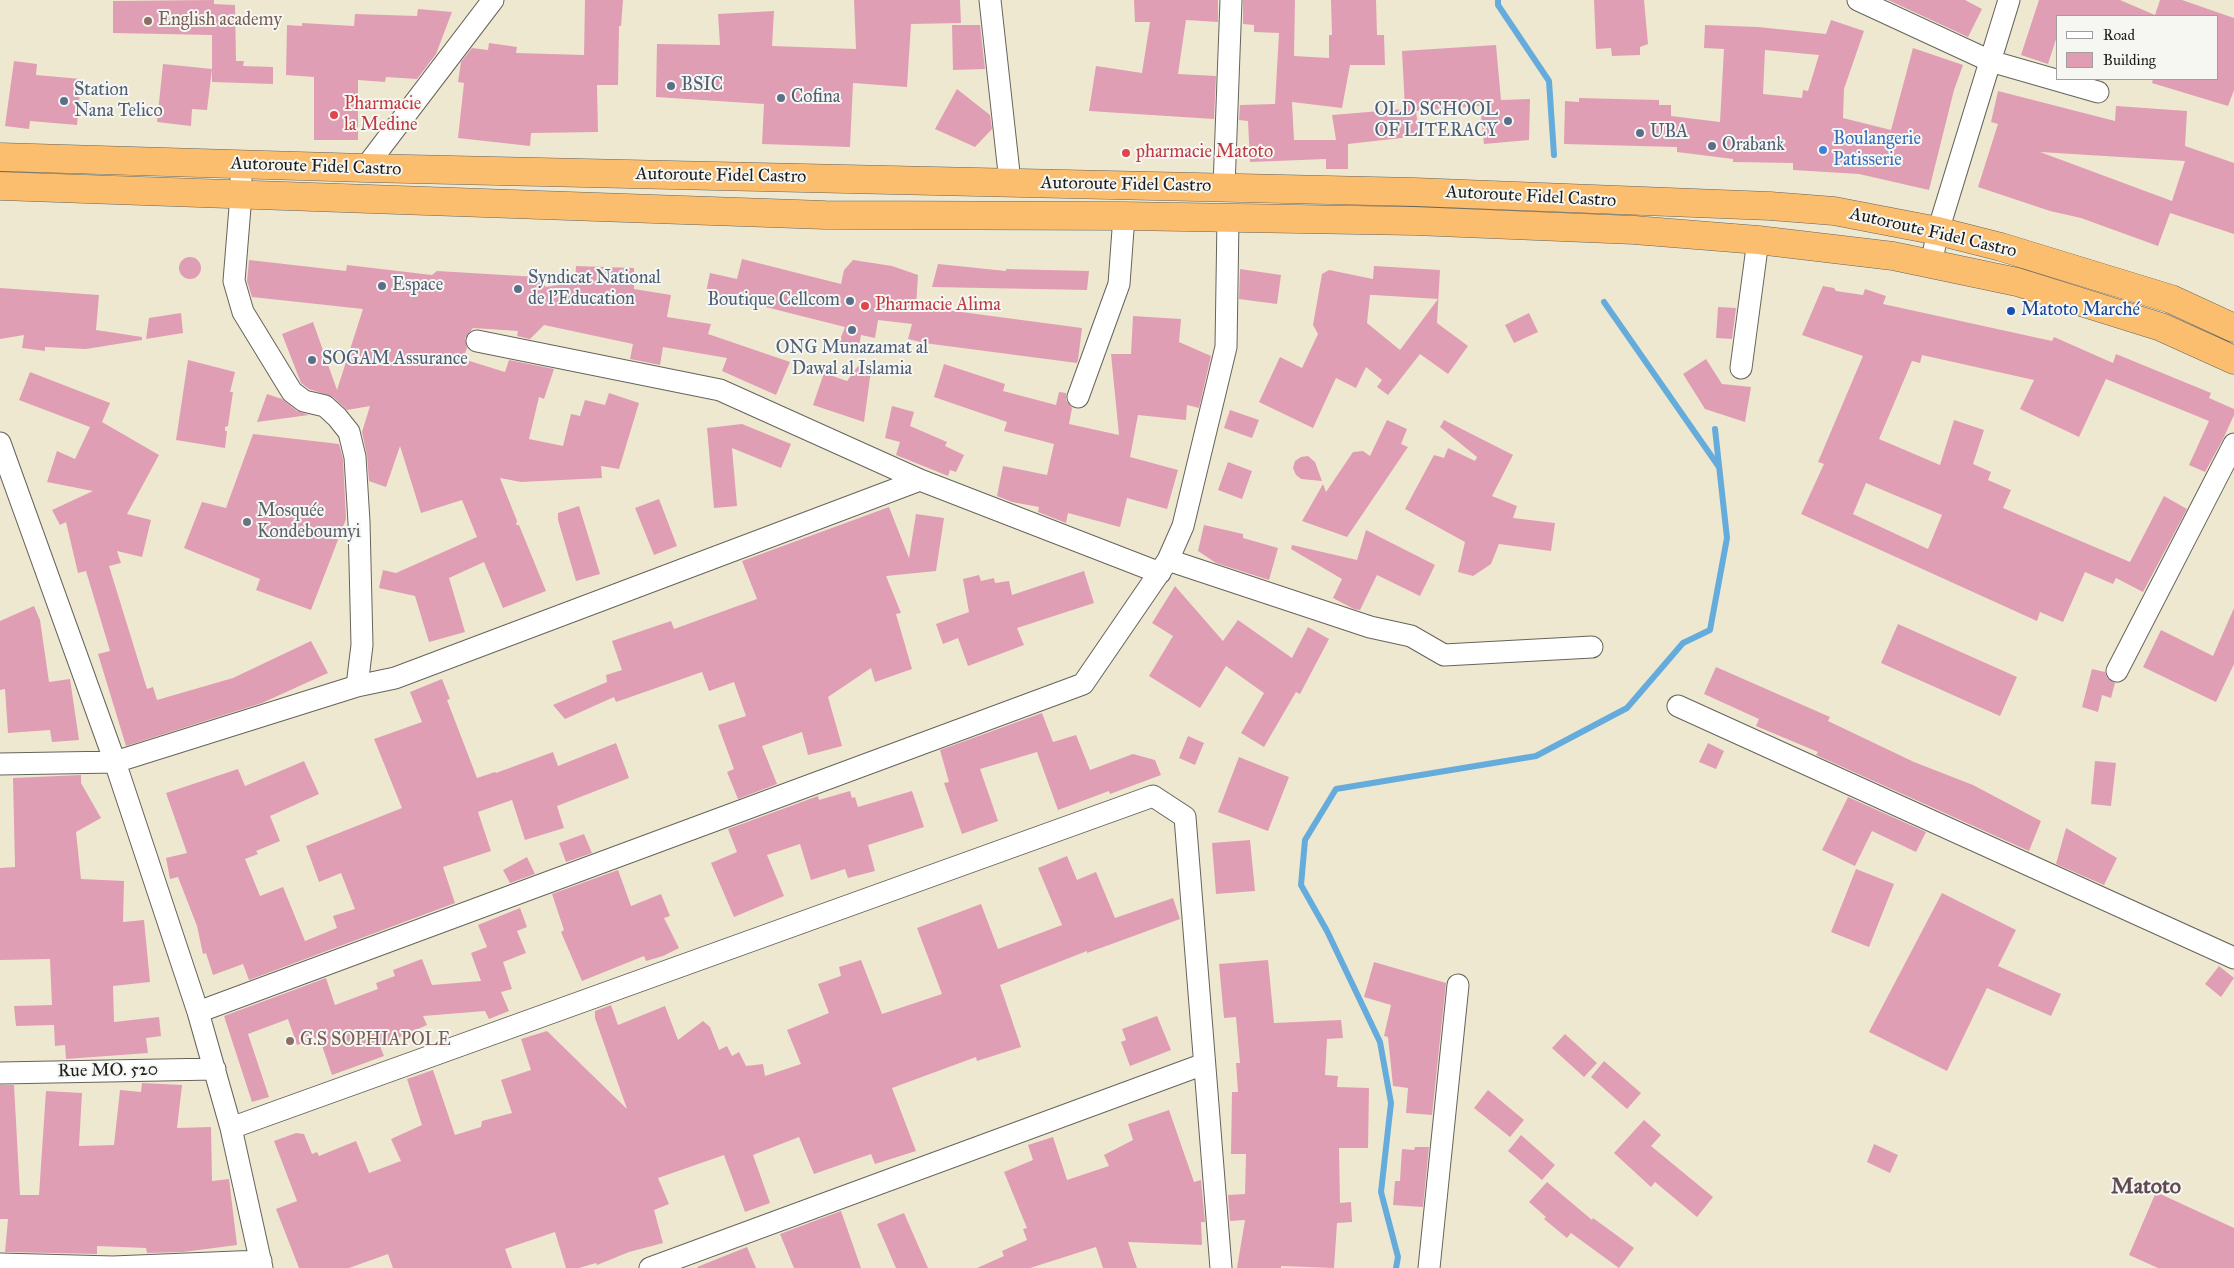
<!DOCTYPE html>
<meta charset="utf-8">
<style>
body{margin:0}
#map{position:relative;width:2234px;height:1268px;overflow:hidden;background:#eee8d1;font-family:"IM FELL Great Primer",serif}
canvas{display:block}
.legend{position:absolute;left:2056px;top:15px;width:162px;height:65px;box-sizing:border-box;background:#f6f6f2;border:1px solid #9f9f9c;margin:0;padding:6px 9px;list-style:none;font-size:15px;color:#1c1c1c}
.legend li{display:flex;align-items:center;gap:10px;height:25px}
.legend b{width:25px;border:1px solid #9f9f9c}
</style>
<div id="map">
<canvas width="2234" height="1268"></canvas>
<ul class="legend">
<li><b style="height:6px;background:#fff"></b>Road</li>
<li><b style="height:14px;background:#e09eb4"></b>Building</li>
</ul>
</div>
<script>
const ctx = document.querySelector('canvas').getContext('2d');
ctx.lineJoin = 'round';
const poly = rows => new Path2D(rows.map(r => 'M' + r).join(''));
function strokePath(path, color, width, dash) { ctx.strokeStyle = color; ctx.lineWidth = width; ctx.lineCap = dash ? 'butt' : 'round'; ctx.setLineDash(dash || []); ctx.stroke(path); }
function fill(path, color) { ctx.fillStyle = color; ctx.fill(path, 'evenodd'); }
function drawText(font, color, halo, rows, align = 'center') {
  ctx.font = font + ' "IM FELL Great Primer",serif'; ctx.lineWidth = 4; ctx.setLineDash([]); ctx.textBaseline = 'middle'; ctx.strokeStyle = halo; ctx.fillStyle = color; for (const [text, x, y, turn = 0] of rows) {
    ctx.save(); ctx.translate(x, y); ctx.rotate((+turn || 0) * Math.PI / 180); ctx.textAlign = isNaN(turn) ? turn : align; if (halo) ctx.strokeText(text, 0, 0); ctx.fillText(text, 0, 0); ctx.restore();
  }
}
strokePath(poly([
 [1498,0,1498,5,1549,81,1554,155],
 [1604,302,1719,467],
 [1396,1268,1398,1257,1381,1192,1391,1103,1380,1042,1327,931,1301,885,1305,840,1336,789,1536,756,1627,708,1683,643,1710,630,1727,538,1715,429]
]), '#65acdc', 6);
fill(poly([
 [214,0,214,4,235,5,236,61,244,61,243,66,273,67,273,84,212,82,212,35,113,33,113,1],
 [585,0,623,0,621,26,619,26,618,85,597,85,598,132,531,133,530,146,458,138,464,83,458,82,461,62,472,48,488,50,489,43,517,47,516,53,584,55],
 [854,0,960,0,961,23,911,24,907,87,853,83,850,147,762,144,764,104,656,97,657,44,720,45,718,14,774,11,772,46,856,49],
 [1134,0,1218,0,1218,22,1186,20,1178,74,1216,76,1214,119,1089,111,1096,66,1142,73,1150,22,1135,22],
 [1243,0,1295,0,1294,56,1329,58,1329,35,1332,35,1331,0,1376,0,1377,35,1384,35,1385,65,1350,65,1342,108,1292,102,1294,140,1336,140,1332,115,1405,109,1402,51,1496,45,1501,100,1530,99,1529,140,1484,144,1480,106,1416,111,1419,136,1348,144,1348,169,1326,169,1326,159,1250,162,1248,121,1239,120,1240,105,1275,104,1279,33,1254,32,1254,25,1243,24],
 [1594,0,1644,0,1648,44,1640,47,1640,55,1612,56,1611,48,1596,49],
 [1888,0,1965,0,1982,9,1968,37],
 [2039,0,2120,0,2155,15,2160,0,2182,0,2234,18,2234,90,2228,106,2152,83,2153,79,2218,79,2218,16,2058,16,2058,33,2048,64,2021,55],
 [418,9,452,12,436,54,417,79,386,77,385,82,358,80,358,140,314,140,314,77,286,75,287,25,302,26,302,23,354,26,355,14,417,16],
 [1831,20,1864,31,1844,89,1843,118,1891,130,1913,48,1963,65,1954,90,1929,190,1859,174,1793,170,1793,163,1733,162,1733,159,1677,152,1677,147,1564,144,1565,101,1579,102,1579,98,1659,100,1659,105,1671,105,1671,116,1720,122,1724,49,1704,48,1705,25,1758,27,1826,34],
 [1765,50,1819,55,1808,91,1803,90,1802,98,1763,94],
 [952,25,980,25,985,69,953,70],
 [14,61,37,64,36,75,81,79,77,125,30,121,29,129,5,126],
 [163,64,212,69,207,110,192,109,191,126,157,122],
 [957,89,990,115,992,129,975,147,935,129],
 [1998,91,2115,121,2116,106,2187,111,2185,146,2234,163,2234,234,2170,213,2158,246,2081,218,2050,211,1978,187,1998,124,1991,122],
 [2040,152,2185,161,2172,201],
 '179 268a11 11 0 1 1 22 0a11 11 0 1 1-22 0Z',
 [742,259,841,284,844,270,853,260,892,266,918,275,916,306,1082,328,1078,360,1077,363,924,343,908,339,912,324,878,320,875,338,861,335,859,346,839,342,845,327,706,292,710,273,737,279],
 [249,260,346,271,347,265,432,275,437,271,538,277,546,287,575,282,576,266,634,268,634,289,671,295,667,317,711,324,708,334,790,362,776,395,722,371,727,358,663,347,660,365,630,359,633,344,544,325,530,339,517,336,518,331,473,328,465,338,467,348,463,359,505,372,509,360,554,369,544,399,539,397,529,439,563,446,571,414,580,416,585,400,605,405,609,393,639,403,619,469,601,466,602,478,521,482,500,478,517,521,516,525,519,525,546,591,503,608,484,562,449,578,465,632,429,642,415,596,379,588,383,570,396,573,477,537,462,500,421,513,400,446,386,487,369,481,367,456,362,432,370,406,347,410,333,397,309,389,301,383,282,334,313,322,337,390,363,309,252,297,247,281],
 [938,264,1006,271,1006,269,1089,271,1087,290,932,287],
 [1374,266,1440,270,1437,323,1468,346,1448,374,1420,354,1388,395,1377,387,1382,380,1366,367,1356,388,1336,378,1313,428,1259,402,1280,357,1302,368,1318,334,1313,325,1322,274,1329,270,1373,279],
 [1370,295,1374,295,1438,299,1400,350,1367,323],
 [1240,269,1281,275,1277,304,1239,299],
 [1823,286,1834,288,1836,291,1863,295,1865,289,1886,296,1883,304,2052,341,2054,337,2113,363,2116,354,2211,393,2209,398,2234,409,2234,415,2224,437,2205,472,2189,465,2209,421,2106,379,2079,437,2020,409,2034,380,1922,355,1920,363,1912,361,1879,439,1940,465,1954,420,1984,430,1973,464,1991,472,1988,480,2011,490,2003,508,2130,562,2164,496,2187,509,2143,592,2116,578,2113,584,2085,572,2063,622,2040,612,2037,621,1801,514,1824,464,1818,462,1863,356,1802,335],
 [1866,483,1942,515,1928,549,1853,514],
 [0,288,99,295,96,330,142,337,142,340,86,349,45,347,45,351,22,348,24,335,0,339],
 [1718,307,1736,308,1732,339,1716,338],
 [181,313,183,333,146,339,149,318],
 [1529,313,1538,332,1514,343,1505,325],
 [1133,316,1181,319,1179,342,1211,356,1199,408,1187,405,1186,420,1138,415,1130,457,1178,470,1167,509,1127,498,1120,527,1068,513,1066,523,1038,512,1039,507,1012,502,997,496,1003,466,1047,475,1054,444,1004,431,1007,422,934,397,944,364,1005,384,1003,391,1056,405,1059,392,1066,393,1066,400,1072,408,1069,424,1119,435,1111,354,1131,354],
 [1706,359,1722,384,1751,387,1745,422,1705,409,1683,374],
 [188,360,235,372,230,392,233,392,228,426,225,427,225,431,227,431,225,448,176,440],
 [858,366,871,370,864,422,813,405,824,373,847,381],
 [30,372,110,403,102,422,159,455,127,514,151,520,142,557,117,551,121,563,109,566,147,689,153,687,157,700,233,678,311,641,328,673,262,703,126,746,98,654,110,651,86,571,78,573,66,522,60,525,52,510,93,491,47,482,57,451,75,459,90,427,19,400],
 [267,394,282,399,297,411,309,415,257,422],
 [892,406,914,412,910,426,947,442,945,446,964,455,956,472,950,470,948,476,896,455,900,442,885,438],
 [1230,410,1259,420,1252,438,1224,428],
 [1387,420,1407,429,1401,444,1408,447,1347,537,1302,521,1323,484,1326,492,1353,452,1363,451,1370,456],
 [1444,420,1513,455,1492,496,1517,506,1513,518,1555,523,1551,551,1499,544,1491,564,1473,576,1458,572,1465,542,1405,509,1434,455,1444,458,1448,448,1475,461,1477,457,1440,427],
 [742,424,791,444,781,468,732,448,737,506,714,508,707,428],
 [253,434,339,444,343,459,346,519,311,610,256,590,260,579,184,548,202,502,226,508],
 [1308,456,1315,462,1322,481,1301,479,1296,475,1293,468,1295,461,1301,457],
 [1228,462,1252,471,1242,499,1218,490],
 [659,499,677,546,654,555,635,508],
 [579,506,600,574,576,581,558,520,558,513],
 [889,507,909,558,916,514,944,518,936,571,886,576,901,613,896,614,912,669,875,682,871,668,828,697,842,746,808,755,802,732,762,746,777,784,738,799,727,772,734,769,718,725,746,716,734,682,709,691,702,672,616,702,614,697,565,719,553,705,607,682,606,675,622,670,612,641,671,621,674,629,757,599,742,561],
 [1204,525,1243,534,1243,538,1278,548,1269,580,1216,563,1198,551],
 [1366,530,1435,565,1420,596,1377,575,1360,610,1354,609,1333,598,1342,579,1291,549,1292,545,1357,560],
 [1084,571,1094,603,1017,628,1024,645,968,666,958,638,943,644,936,624,969,612,963,579,979,575,981,581,994,578,995,583,1009,581,1012,595],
 [1175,586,1223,641,1238,620,1292,658,1308,627,1329,639,1300,694,1296,692,1264,747,1241,733,1264,693,1226,666,1200,708,1149,676,1173,636,1152,623],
 [34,606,40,620,49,682,70,679,79,740,52,742,50,730,8,733,5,689,0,690,0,621],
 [2234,608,2234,664,2216,702,2143,667,2161,630,2213,656],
 [1898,624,2017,677,2000,716,1881,663],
 [1716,667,1830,717,1828,721,1914,762,1973,785,2041,821,2029,851,1816,755,1818,752,1756,726,1759,719,1704,694],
 [2092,669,2105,672,2107,678,2115,683,2111,698,2102,695,2098,712,2082,707],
 [442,679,450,699,447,700,477,778,495,772,496,773,553,752,558,766,616,743,629,778,557,806,564,828,525,840,512,800,478,812,491,851,443,867,455,903,249,980,243,964,213,975,206,953,203,954,197,926,178,877,170,879,166,858,187,853,166,793,238,769,245,786,304,761,319,794,270,816,280,841,256,851,258,854,245,859,260,896,283,887,305,941,337,928,333,916,355,909,341,873,319,882,306,846,402,808,374,739,422,722,410,692],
 [1042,713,1053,742,1076,735,1090,770,1133,754,1155,760,1161,775,1110,794,1109,791,1058,810,1037,752,980,769,998,821,962,834,944,783,949,782,940,750],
 [1188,736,1204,743,1195,765,1179,758],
 [1708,743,1724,751,1716,769,1699,762],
 [1239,757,1289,777,1268,831,1218,812],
 [2095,761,2116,763,2111,806,2091,804],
 [81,775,81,783,101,818,76,832,81,879,124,881,123,922,144,920,150,982,113,986,114,1022,159,1017,161,1036,146,1038,148,1053,66,1059,65,1045,55,1046,54,1025,16,1026,14,1006,52,1005,50,959,0,960,0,868,15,867,13,778],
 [850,791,852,798,855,797,858,807,912,791,924,827,868,845,875,871,848,878,845,869,811,880,800,844,767,855,784,896,734,917,711,863,737,852,728,829,818,796,819,800],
 [1848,797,1926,832,1916,852,1872,831,1855,866,1822,850],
 [2066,828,2117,858,2104,885,2056,864],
 [584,834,592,853,566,862,559,843],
 [1250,840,1255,891,1216,894,1212,843],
 [1067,856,1077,880,1096,872,1115,918,1173,898,1180,919,1087,953,1087,951,1000,985,1021,1047,977,1061,976,1057,892,1088,916,1151,875,1164,871,1154,814,1174,799,1137,753,1155,770,1203,745,1212,724,1155,658,1178,669,1204,654,1210,663,1243,629,1252,597,1265,596,1263,579,1268,566,1268,555,1232,505,1249,512,1268,393,1268,388,1254,349,1268,299,1268,276,1209,297,1201,274,1141,296,1133,304,1134,312,1154,317,1152,319,1156,356,1141,369,1173,401,1161,391,1139,422,1125,407,1079,433,1070,455,1135,481,1127,482,1121,512,1113,501,1080,531,1070,521,1039,547,1031,627,1109,595,1018,595,1011,611,1005,618,1025,665,1006,678,1040,703,1021,710,1027,719,1050,727,1046,732,1056,739,1052,746,1066,763,1064,765,1076,801,1064,787,1030,829,1013,818,984,841,976,839,967,861,960,882,1014,942,994,917,928,981,904,998,949,1062,925,1038,868],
 [527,857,535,874,510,883,503,870],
 [1856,869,1894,884,1869,947,1831,932],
 [618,870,631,906,661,894,670,916,664,918,679,948,663,956,646,961,644,956,582,981,561,932,564,930,552,894],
 [1942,893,2016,930,1998,966,2061,994,2051,1016,1987,988,1947,1071,1869,1032],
 [520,908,527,927,517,931,526,953,503,962,512,989,501,992,509,1011,489,1019,485,1011,423,1016,427,1025,380,1046,384,1056,332,1075,319,1037,297,1045,288,1019,248,1034,269,1097,252,1102,224,1016,326,978,335,1005,378,989,376,983,395,976,393,970,422,959,432,985,481,981,471,953,487,947,478,925],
 [1268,960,1274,1023,1341,1020,1343,1038,1327,1039,1325,1075,1338,1076,1337,1087,1369,1088,1368,1148,1339,1148,1340,1203,1351,1202,1352,1222,1337,1223,1334,1268,1281,1266,1281,1268,1237,1268,1245,1220,1230,1221,1228,1195,1245,1194,1246,1154,1231,1154,1232,1092,1238,1092,1236,1063,1240,1063,1236,1017,1224,1018,1219,964],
 [1374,962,1446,983,1432,1115,1406,1113,1408,1088,1393,1086,1388,1037,1384,1036,1391,1005,1364,997],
 [2219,966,2234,978,2221,997,2205,984],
 [1157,1016,1171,1050,1130,1066,1121,1042,1126,1040,1122,1029],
 [1565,1034,1597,1063,1584,1077,1552,1048],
 [1604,1061,1641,1093,1627,1109,1591,1077],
 [142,1083,182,1085,177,1128,211,1127,212,1181,229,1179,237,1245,183,1252,147,1253,146,1248,97,1246,97,1254,5,1252,8,1219,0,1219,0,1085,14,1085,20,1195,39,1195,46,1091,82,1093,79,1146,114,1145,120,1090,141,1092],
 [1488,1090,1524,1120,1510,1137,1474,1108],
 [1169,1110,1194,1182,1201,1180,1205,1222,1201,1222,1202,1245,1128,1242,1137,1268,1103,1268,1096,1247,1030,1268,977,1268,1004,1256,1002,1251,1027,1240,1023,1229,1027,1228,1004,1172,1033,1160,1028,1145,1053,1137,1067,1180,1109,1166,1104,1155,1133,1140,1128,1124],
 [1644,1120,1661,1135,1651,1146,1713,1197,1697,1217,1655,1182,1651,1187,1614,1153],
 [1521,1135,1555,1165,1542,1180,1508,1151],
 [1874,1144,1898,1155,1890,1173,1867,1162],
 [1415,1147,1429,1147,1423,1207,1393,1205,1395,1181,1400,1181,1402,1149,1414,1150],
 [1547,1182,1592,1220,1593,1218,1634,1248,1619,1268,1571,1233,1567,1238,1544,1219,1546,1217,1529,1202],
 [2156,1192,2234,1228,2234,1268,2158,1268,2129,1255],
 [841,1211,861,1268,794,1268,780,1234],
 [904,1213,928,1268,896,1268,877,1224],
 [747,1247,756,1268,698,1268,697,1267]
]), '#e09eb4');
const minor = poly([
 [990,0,1010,182],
 [1858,0,1990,61,2098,92],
 [365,168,493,0],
 [1224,187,1231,0],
 [1931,264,1938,231,2009,0],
 [477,341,720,390,920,480],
 [1741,368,1758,240],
 [1078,397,1119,284,1124,216],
 [0,443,115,762,198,1012,231,1128,262,1268],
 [1168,560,1370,627,1411,636,1444,655,1592,647],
 [2117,671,2234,444],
 [357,686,395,678,920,480,1160,573],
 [1678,706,2234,958],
 [0,764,115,762,357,686,362,645,359,522,355,457,349,432,337,417,325,406,304,401,292,392,243,312,234,281,241,195,241,164],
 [198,1012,1083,684,1168,560,1183,526,1226,347,1228,219],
 [0,1073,215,1069],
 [231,1128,1153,796,1185,817,1221,1268],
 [0,1264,113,1267,261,1261],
 [650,1268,1204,1064],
 [1429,1268,1458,985]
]);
const highway = poly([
 [0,157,365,168,1415,192,1770,206,1834,211,1938,231,2001,247,2171,299,2234,328],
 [0,186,825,215,1124,216,1414,221,1634,230,1758,240,1893,256,2017,282,2161,327,2234,360]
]);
strokePath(minor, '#66635b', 23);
strokePath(highway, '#66635b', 29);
strokePath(minor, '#fff', 21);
strokePath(highway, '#fbbd6e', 28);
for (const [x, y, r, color] of [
 [148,21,5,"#8d6e63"],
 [671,86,5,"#5c6f8a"],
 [781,98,5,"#5c6f8a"],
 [64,101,5,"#5c6f8a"],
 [334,115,5,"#e0444e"],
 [1508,121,5,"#5c6f8a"],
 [1640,133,5,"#5c6f8a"],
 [1712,146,5,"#5c6f8a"],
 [1823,150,5,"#3f7fe0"],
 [1126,153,5,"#e0444e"],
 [382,286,5,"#5c6f8a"],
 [518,289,5,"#5c6f8a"],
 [850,301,5,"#5c6f8a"],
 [865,306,5,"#e0444e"],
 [2011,311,5,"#1a4fb4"],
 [852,330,5,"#5c6f8a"],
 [312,360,5,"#5c6f8a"],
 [247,522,5,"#6b7280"],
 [290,1041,5,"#8d6e63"]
]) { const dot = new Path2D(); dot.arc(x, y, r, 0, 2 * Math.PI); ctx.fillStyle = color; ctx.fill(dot); strokePath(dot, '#f6f6f2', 2); }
drawText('18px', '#785e54', '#f6f6f2', [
 ["English academy",158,21],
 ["G.S SOPHIAPOLE",300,1041]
], 'left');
drawText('18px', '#4e5e75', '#f6f6f2', [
 ["BSIC",681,86],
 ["Station",74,91],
 ["Nana Telico",74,112],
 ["Cofina",791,98],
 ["OLD SCHOOL",1498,111,"right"],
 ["OF LITERACY",1498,132,"right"],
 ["UBA",1650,133],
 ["Orabank",1722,146],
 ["Syndicat National",528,279],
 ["de l'Education",528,300],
 ["Espace",392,286],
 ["Boutique Cellcom",840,301,"right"],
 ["ONG Munazamat al",852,349,"center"],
 ["Dawal al Islamia",852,370,"center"],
 ["SOGAM Assurance",322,360]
], 'left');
drawText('18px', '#be3a42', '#f6f6f2', [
 ["Pharmacie",344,105],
 ["la Medine",344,126],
 ["pharmacie Matoto",1136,153],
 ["Pharmacie Alima",875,306]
], 'left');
drawText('18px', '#366cbe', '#f6f6f2', [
 ["Boulangerie",1833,140],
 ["Patisserie",1833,161]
], 'left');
drawText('18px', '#1c1c1c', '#f6f6f2', [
 ["Autoroute Fidel Castro",316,167,2],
 ["Autoroute Fidel Castro",721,176,1],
 ["Autoroute Fidel Castro",1126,185,1],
 ["Autoroute Fidel Castro",1531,197,3],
 ["Autoroute Fidel Castro",1933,233,13],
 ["Rue MO. 520",108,1071,-1]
]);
drawText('18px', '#164399', '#f6f6f2', [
 ["Matoto Marché",2021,311]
], 'left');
drawText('18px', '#5b616d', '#f6f6f2', [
 ["Mosquée",257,512],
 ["Kondeboumyi",257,533]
], 'left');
drawText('bold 22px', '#614a51', '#f6f6f2', [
 ["Matoto",2146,1188]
]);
</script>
